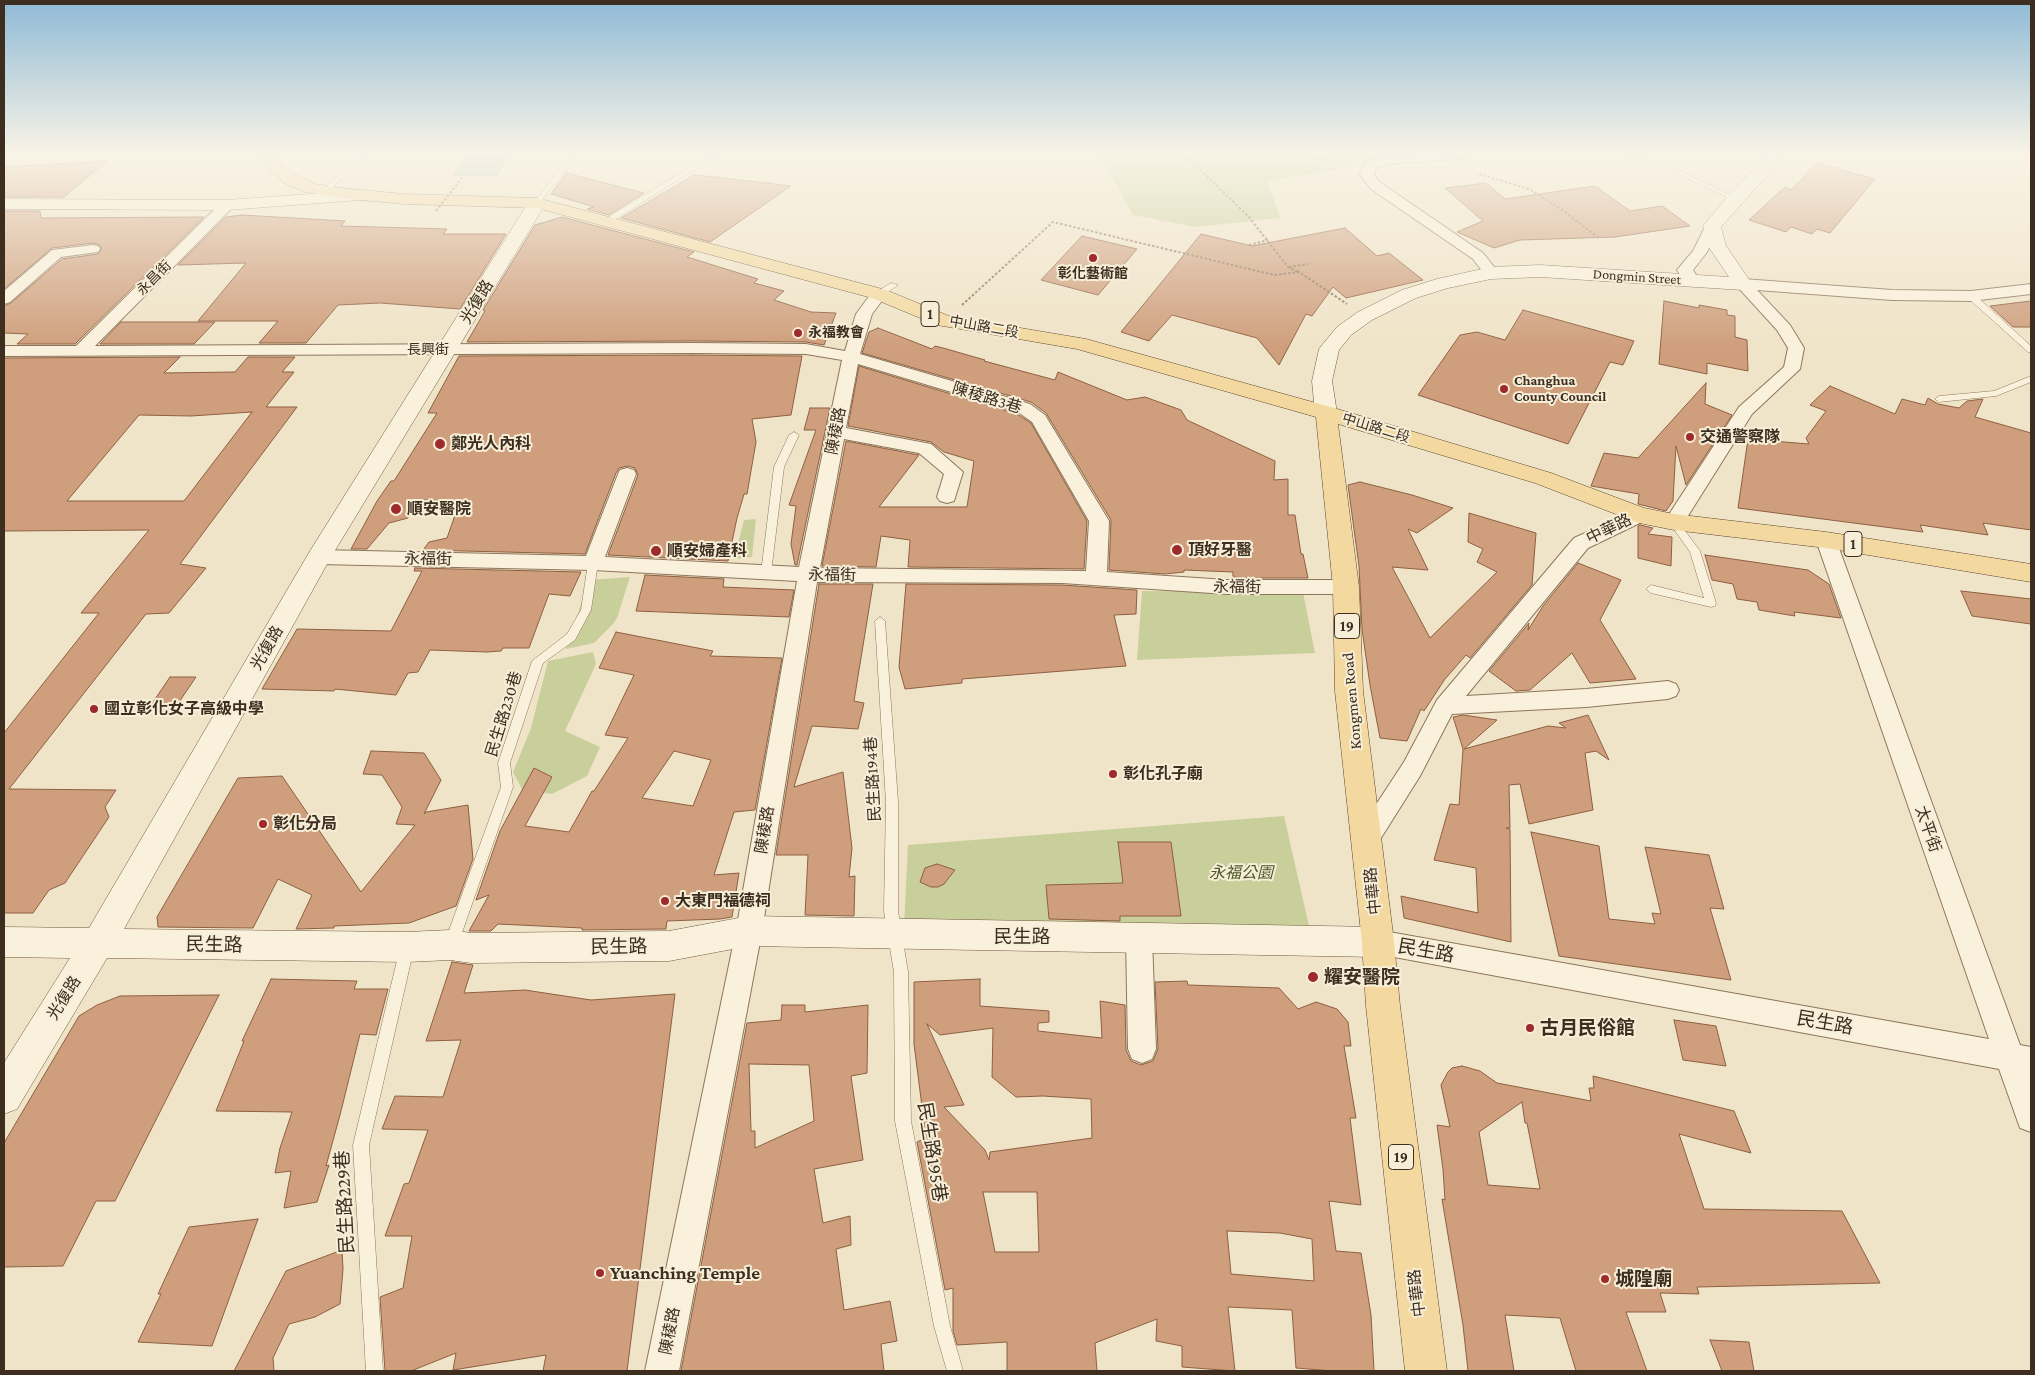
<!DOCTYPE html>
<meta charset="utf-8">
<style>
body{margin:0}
#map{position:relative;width:2035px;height:1375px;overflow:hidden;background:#f0e4c8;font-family:"Crimson Pro",serif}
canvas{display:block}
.frame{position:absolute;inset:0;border:5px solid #3d2e20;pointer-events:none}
</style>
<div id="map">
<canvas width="2035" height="1375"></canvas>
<div class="frame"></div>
</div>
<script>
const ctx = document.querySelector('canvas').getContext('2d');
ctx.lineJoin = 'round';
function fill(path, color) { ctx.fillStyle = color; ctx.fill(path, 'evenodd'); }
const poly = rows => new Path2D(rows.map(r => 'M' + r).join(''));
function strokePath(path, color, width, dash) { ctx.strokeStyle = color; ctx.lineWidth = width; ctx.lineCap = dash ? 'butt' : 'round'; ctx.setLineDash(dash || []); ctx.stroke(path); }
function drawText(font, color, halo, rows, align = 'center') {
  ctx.font = font + ' "Crimson Pro","Noto Sans TC",serif'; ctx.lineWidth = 4; ctx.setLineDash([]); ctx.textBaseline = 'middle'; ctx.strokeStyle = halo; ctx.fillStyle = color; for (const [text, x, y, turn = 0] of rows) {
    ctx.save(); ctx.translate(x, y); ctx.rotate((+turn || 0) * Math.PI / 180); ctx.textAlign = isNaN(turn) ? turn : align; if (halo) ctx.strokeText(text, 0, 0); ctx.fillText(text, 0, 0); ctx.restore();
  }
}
fill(poly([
 [1100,154,1394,154,1329,171,1267,181,1280,218,1196,227,1133,215],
 [756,519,752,557,734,559,744,520],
 [630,577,617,618,613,624,594,643,566,649,589,580],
 [1142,591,1303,592,1315,653,1137,660],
 [593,652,596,664,565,731,600,747,587,776,552,794,522,789,513,772,531,728,548,661],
 [1284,816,1309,926,904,926,908,845]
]), '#c9cf9b');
const water = poly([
 [468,154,510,154,496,175,453,175,468,154]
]);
fill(water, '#a9c4bc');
strokePath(water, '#6f938a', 1);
const building = poly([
 [107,161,64,197,4,197,4,167,107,161],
 [1817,163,1875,179,1830,233,1817,229,1812,234,1791,227,1786,232,1749,220,1785,187,1791,190,1817,163],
 [566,173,644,193,609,215,587,209,594,207,551,194,566,173],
 [694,175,715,177,791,186,710,242,621,218,694,175],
 [1486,183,1505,199,1595,186,1630,211,1662,206,1690,226,1615,237,1520,240,1494,248,1457,232,1483,221,1445,188,1486,183],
 [4,211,40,211,41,218,204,217,75,344,17,344,28,334,4,333,4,306,11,303,62,259,98,254,102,248,98,244,93,243,52,248,4,289,4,211],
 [242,215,345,221,341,226,447,229,443,234,506,234,460,309,380,303,338,305,306,343,259,343,278,321,198,321,246,263,178,265,226,217,242,215],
 [562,217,694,252,687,257,758,279,754,283,784,291,774,300,811,312,836,313,824,345,806,342,693,341,467,342,485,311,483,310,535,225,562,217],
 [1345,228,1377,256,1389,253,1423,280,1346,298,1333,287,1312,316,1306,314,1279,365,1257,338,1172,315,1149,341,1121,332,1201,234,1252,246,1345,228],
 [1082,236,1137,249,1098,295,1041,280,1082,236],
 [1664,301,1699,308,1699,305,1727,310,1727,315,1735,316,1735,337,1747,340,1748,371,1707,363,1707,374,1659,364,1664,301],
 [2031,301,2031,327,2013,327,1990,306,2031,301],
 [1523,310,1634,341,1623,365,1610,362,1568,444,1418,395,1460,335,1477,332,1505,340,1523,310],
 [121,322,215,322,194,344,100,344,121,322],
 [878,328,932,349,935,346,943,348,985,360,984,361,1055,380,1058,372,1127,400,1145,397,1181,410,1187,420,1275,461,1274,480,1288,479,1288,515,1295,515,1301,554,1303,554,1308,578,1244,578,1233,577,1233,572,1184,570,1184,572,1165,574,1109,570,1111,520,1046,413,1031,402,862,353,869,332,878,328],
 [693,355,802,356,791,415,752,419,756,442,747,494,744,494,737,518,728,561,608,555,638,475,635,468,628,466,619,468,616,473,585,554,423,550,429,542,447,538,460,501,419,500,408,518,389,523,367,549,351,549,377,501,391,481,394,481,437,413,428,413,459,356,693,355],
 [180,357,164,373,235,372,248,357,295,357,282,372,294,372,266,407,297,407,180,564,206,568,169,613,146,614,9,789,116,790,105,807,109,817,65,883,49,890,33,913,4,913,4,733,99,613,81,613,149,530,4,531,4,358,180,357],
 [252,412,184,501,67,501,139,415,191,416,252,412],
 [859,366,1017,414,1031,423,1087,521,1084,569,908,567,910,540,881,536,876,567,822,566,846,441,919,455,879,507,967,507,974,461,944,452,931,442,848,426,859,366],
 [1706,383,1705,404,1732,415,1686,485,1676,446,1673,501,1666,511,1638,504,1639,494,1591,486,1604,453,1638,458,1706,383],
 [1830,386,1895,414,1902,399,1925,405,1928,398,1938,404,1959,408,1967,401,1983,399,1975,417,2031,433,2031,530,1983,523,1988,535,1920,525,1923,532,1738,508,1748,439,1809,444,1806,438,1826,411,1810,405,1830,386],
 [810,408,830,408,797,565,795,565,791,544,796,506,789,505,816,430,804,430,810,408],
 [1360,482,1412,495,1453,508,1417,533,1408,529,1428,570,1392,567,1430,638,1497,572,1477,562,1483,549,1468,542,1469,513,1536,533,1532,585,1470,658,1466,655,1445,679,1424,711,1421,709,1407,741,1380,738,1370,685,1362,629,1359,566,1348,485,1360,482],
 [1640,525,1653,528,1648,534,1672,537,1671,566,1638,558,1638,526,1640,525],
 [1705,555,1808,570,1829,584,1841,618,1794,612,1795,616,1759,610,1757,602,1737,599,1733,584,1712,580,1705,555],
 [1578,563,1621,580,1600,620,1636,679,1590,683,1572,653,1530,690,1516,691,1489,671,1529,623,1528,630,1543,606,1578,563],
 [415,568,581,572,570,596,549,594,529,648,503,648,501,651,487,652,430,650,418,672,408,673,396,695,335,689,334,691,262,689,297,629,391,631,422,571,414,571,415,568],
 [645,575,724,579,723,587,794,590,789,617,636,611,645,575],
 [819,584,873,584,854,701,864,703,858,729,812,726,794,787,843,772,852,848,849,877,855,876,854,916,805,915,808,855,776,855,819,584],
 [906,584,1062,585,1137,590,1136,614,1114,615,1126,666,962,679,962,683,905,689,899,667,906,584],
 [1961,591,2031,599,2031,624,1972,616,1961,591],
 [616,632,713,651,710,656,782,658,755,810,734,812,714,875,739,873,732,917,720,919,667,921,666,929,582,930,582,928,498,924,491,931,469,931,489,895,476,900,500,831,534,768,552,777,525,826,569,832,592,791,594,791,628,738,605,735,634,675,599,668,616,632],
 [674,751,711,760,693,806,642,798,674,751],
 [170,677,196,677,173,711,147,711,170,677],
 [1463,715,1497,720,1464,749,1548,726,1566,728,1559,723,1588,715,1609,760,1596,751,1585,753,1593,810,1529,824,1520,784,1509,785,1510,828,1506,828,1510,829,1511,942,1404,918,1401,896,1478,913,1476,868,1434,860,1450,804,1459,805,1463,749,1453,717,1463,715],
 [371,751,424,753,441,780,424,814,426,812,468,805,473,859,456,906,409,923,334,926,334,928,296,929,312,895,278,879,253,928,158,927,157,917,238,778,282,776,361,892,415,825,396,824,402,807,382,775,363,774,371,751],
 [1531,832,1599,846,1609,919,1655,924,1652,913,1661,914,1645,847,1709,855,1724,909,1710,908,1731,980,1559,956,1531,832],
 [1118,842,1171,842,1181,916,1120,916,1120,921,1049,919,1046,885,1123,883,1118,842],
 [937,864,955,870,944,884,938,887,931,887,920,882,925,868,937,864],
 [452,962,473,965,464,993,525,990,591,1000,675,994,627,1371,543,1371,546,1355,453,1370,456,1353,411,1371,385,1371,380,1297,403,1288,412,1236,385,1236,404,1184,409,1183,428,1130,382,1129,395,1096,443,1097,461,1040,426,1041,452,962],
 [271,979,357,981,354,989,388,989,376,1035,360,1034,340,1115,326,1166,329,1165,317,1202,284,1208,291,1171,275,1173,280,1148,292,1112,216,1111,244,1041,242,1041,271,979],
 [980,979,980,1006,1049,1011,1049,1022,1038,1023,1038,1031,1102,1038,1100,1001,1125,1005,1126,1050,1131,1061,1141,1065,1153,1061,1158,1049,1155,982,1187,981,1188,985,1279,988,1298,1009,1316,1002,1337,1009,1348,1022,1351,1046,1344,1046,1356,1118,1350,1118,1361,1205,1329,1201,1336,1251,1361,1253,1371,1315,1374,1371,1332,1371,1296,1368,1292,1310,1228,1307,1235,1371,1182,1367,1182,1346,1156,1341,1157,1319,1095,1343,1097,1371,1007,1371,1007,1342,957,1345,953,1331,953,1288,945,1290,917,1142,926,1138,914,1044,914,982,980,979],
 [927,1024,940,1035,993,1028,992,1077,1016,1097,1043,1096,1091,1099,1092,1138,990,1152,989,1160,985,1150,944,1107,964,1105,927,1024],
 [983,1192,1037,1192,1039,1252,995,1252,983,1192],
 [1227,1231,1280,1233,1312,1239,1314,1281,1231,1274,1227,1231],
 [219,995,115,1201,96,1201,63,1266,4,1267,4,1143,79,1016,97,1005,120,996,219,995],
 [782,1005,805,1005,805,1012,868,1005,867,1073,851,1076,863,1160,814,1169,823,1223,850,1216,851,1245,836,1249,844,1310,890,1301,897,1341,881,1344,884,1371,681,1371,747,1023,781,1020,782,1005],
 [749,1064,809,1065,814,1121,755,1148,755,1131,751,1131,749,1064],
 [1674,1020,1716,1026,1726,1066,1683,1060,1674,1020],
 [1462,1066,1480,1071,1497,1083,1591,1101,1589,1088,1594,1088,1593,1076,1734,1111,1751,1153,1679,1134,1704,1209,1842,1211,1880,1283,1697,1287,1699,1294,1660,1293,1666,1312,1626,1312,1647,1371,1576,1371,1560,1318,1505,1315,1514,1371,1468,1371,1463,1325,1442,1199,1445,1200,1443,1169,1437,1125,1450,1127,1441,1085,1448,1072,1452,1068,1462,1066],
 [1522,1102,1525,1123,1527,1123,1540,1189,1488,1185,1479,1132,1522,1102],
 [258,1219,212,1346,138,1342,161,1294,158,1294,189,1227,258,1219],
 [342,1250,343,1269,340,1304,315,1317,289,1324,273,1358,274,1371,234,1371,286,1271,342,1250],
 [1710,1340,1749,1342,1754,1371,1722,1371,1710,1340]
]);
fill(building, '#cf9f7d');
strokePath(building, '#8d5f41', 1);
const lane = poly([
 [362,154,369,154,328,191,324,191,324,189,362,154],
 [571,154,577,154,539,204,535,204,535,202,571,154],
 [711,154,719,154,611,222,604,220,711,154],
 [1622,154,1632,154,1678,170,1738,199,1733,200,1674,172,1622,154],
 [891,283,898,285,882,296,876,296,876,292,891,283],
 [1968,294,1974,294,2031,346,2031,352,2028,352,1968,298,1968,294],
 [2031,376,2031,382,1996,396,1939,402,1935,399,1939,396,1994,391,2031,376],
 [794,432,799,435,784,467,771,573,766,577,761,573,774,467,789,435,794,432],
 [1674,519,1677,520,1700,551,1716,603,1715,606,1711,607,1651,593,1646,589,1651,585,1704,598,1690,552,1669,522,1674,519],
 [593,560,598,563,591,610,575,640,543,663,510,763,513,787,458,944,456,948,451,950,446,948,444,944,501,787,498,763,532,661,567,634,581,610,588,563,593,560],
 [880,617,885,621,898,802,898,911,908,972,911,1121,950,1326,963,1371,947,1371,934,1326,895,1121,894,972,884,911,886,802,875,621,880,617],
 [407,942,412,944,414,948,369,1145,383,1371,366,1371,353,1145,400,948,402,944,407,942]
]);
const street = poly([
 [1412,154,1475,154,1468,158,1386,164,1376,168,1374,175,1381,183,1483,253,1499,273,1496,276,1486,276,1473,259,1371,189,1360,175,1365,163,1378,157,1412,154],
 [227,201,232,202,234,205,232,208,95,346,693,343,806,344,845,351,856,314,873,291,879,289,885,291,887,294,872,314,860,354,1030,404,1045,415,1109,521,1107,572,1227,580,1346,580,1353,582,1356,587,1353,592,1346,594,1227,594,1062,583,817,582,762,931,679,1371,645,1371,736,931,797,581,593,570,319,564,312,562,309,557,312,552,319,550,586,556,618,474,620,470,627,468,634,470,636,474,605,557,799,567,842,360,806,354,693,353,4,356,4,346,76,346,222,202,227,201],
 [858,364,1018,412,1032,422,1089,521,1086,571,820,568,844,439,919,453,944,474,937,497,940,501,947,503,954,501,963,472,931,444,846,428,858,364],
 [1712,222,1717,223,1719,226,1707,252,1693,270,1699,280,1696,283,1686,283,1677,270,1693,251,1707,223,1712,222],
 [93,245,98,246,100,249,98,252,61,257,10,302,4,304,4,291,52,250,93,245],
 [1743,279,1892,290,1971,291,2031,284,2031,294,1971,301,1892,300,1757,290,1790,325,1804,348,1800,369,1752,414,1681,527,1674,528,1667,527,1664,522,1739,407,1784,367,1788,348,1777,330,1735,284,1738,281,1743,279],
 [1639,509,1646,510,1649,515,1646,520,1588,548,1466,696,1586,689,1668,681,1676,684,1679,690,1676,696,1668,699,1586,707,1452,714,1420,776,1376,846,1367,850,1358,846,1354,839,1358,832,1404,762,1437,700,1574,538,1639,509],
 [1826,533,1833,535,1836,540,2020,1045,2031,1047,2031,1132,2020,1128,1999,1069,1378,954,1368,951,1365,942,1368,933,1378,930,1989,1039,1816,540,1819,535,1826,533],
 [1139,926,1148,929,1152,938,1156,1049,1152,1059,1142,1063,1132,1059,1128,1049,1126,938,1130,929,1139,926]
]);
const secondary = poly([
 [1769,154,1786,154,1721,227,1726,246,1752,284,1750,288,1743,290,1540,277,1491,279,1448,288,1416,298,1372,320,1351,335,1339,350,1332,381,1337,413,1334,418,1326,419,1318,418,1315,413,1312,381,1319,349,1322,345,1337,327,1358,312,1402,290,1437,279,1491,267,1540,265,1729,277,1708,246,1703,226,1729,195,1769,154],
 [367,190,373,191,376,195,373,199,227,210,4,209,4,199,227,200,367,190],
 [537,198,543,199,546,203,331,557,124,929,407,932,450,930,471,933,669,931,749,916,1378,927,1390,931,1394,942,1390,953,1378,957,749,946,669,961,471,963,450,960,407,962,107,958,17,1109,4,1114,4,1063,70,958,4,957,4,927,89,928,310,551,528,203,531,199,537,198]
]);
const primary = poly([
 [260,154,276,154,283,166,296,175,315,184,340,188,404,194,537,198,886,290,949,316,1086,339,1334,408,1551,473,1644,508,1674,514,1826,532,2031,564,2031,582,1826,548,1674,530,1639,523,1535,483,1338,424,1359,587,1363,691,1394,942,1400,1006,1447,1371,1405,1371,1366,1006,1362,942,1335,691,1333,587,1316,417,1077,349,937,325,872,298,537,208,404,204,340,198,305,192,284,183,271,172,260,154]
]);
strokePath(lane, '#8d765c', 1);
strokePath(street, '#8d765c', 2);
strokePath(secondary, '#6f573f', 1);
strokePath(primary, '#5b4430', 1);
strokePath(poly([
 [1184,154,1248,216,1288,267,1299,272],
 [1304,154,1335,162],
 [1479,174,1529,189,1561,209,1600,239],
 [1249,245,1268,240],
 [1289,267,1308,264],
 [962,305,1053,222,1274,275,1299,272,1347,304]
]), '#8d765c', 2, [2.5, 2]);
fill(lane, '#faf1dc');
fill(street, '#faf1dc');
fill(secondary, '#faf1dc');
fill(primary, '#f3d9a0');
strokePath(poly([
 [436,211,462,178]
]), '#8d765c', 2, [2.5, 2]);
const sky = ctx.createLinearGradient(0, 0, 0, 347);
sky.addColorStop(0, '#8fbad6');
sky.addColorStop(0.44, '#f8f3e6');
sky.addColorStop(1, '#f8f3e600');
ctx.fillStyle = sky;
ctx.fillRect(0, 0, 2035, 347);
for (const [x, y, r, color] of [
 [1093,258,5,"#9e2a2b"],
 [798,333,5,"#9e2a2b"],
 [1504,389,5,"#9e2a2b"],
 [1690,437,5,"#9e2a2b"],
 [440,444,6,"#9e2a2b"],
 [396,509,6,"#9e2a2b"],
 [1177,550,6,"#9e2a2b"],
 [656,551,6,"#9e2a2b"],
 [94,709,5,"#9e2a2b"],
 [1113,774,5,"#9e2a2b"],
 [263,824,5,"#9e2a2b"],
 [665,901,5,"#9e2a2b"],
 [1313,977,6,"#9e2a2b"],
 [1530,1028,5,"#9e2a2b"],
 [600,1273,5,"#9e2a2b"],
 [1605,1279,5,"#9e2a2b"]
]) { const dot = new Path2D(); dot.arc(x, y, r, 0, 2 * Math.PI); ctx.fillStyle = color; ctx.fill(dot); strokePath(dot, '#f7eed8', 2); }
drawText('bold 14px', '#3d2e20', '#f7eed8', [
 ["彰化藝術館",1093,274,"center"],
 ["永福教會",808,333],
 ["Changhua",1514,381],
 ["County Council",1514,397]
], 'left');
drawText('14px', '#3d2e20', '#f7eed8', [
 ["Dongmin Street",1637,277,4],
 ["永昌街",154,278,-45],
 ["中山路二段",984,327,10],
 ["長興街",428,350],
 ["中山路二段",1376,428,17]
]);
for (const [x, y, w] of [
 [930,314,18],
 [1853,544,18],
 [1347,626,25],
 [1401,1157,25]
]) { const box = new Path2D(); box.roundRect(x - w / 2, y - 12.5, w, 25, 4); ctx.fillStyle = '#f7eed8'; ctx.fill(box); strokePath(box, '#3d2e20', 1); }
drawText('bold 15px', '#3d2e20', null, [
 ["1",930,314],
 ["1",1853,544],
 ["19",1347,626],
 ["19",1401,1157]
]);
drawText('16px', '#3d2e20', '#f7eed8', [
 ["光復路",477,302,-59],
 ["陳稜路3巷",987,398,17],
 ["陳稜路",836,431,-79],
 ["中華路",1609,529,-26],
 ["永福街",428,559,1],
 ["永福街",832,575,1],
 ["永福街",1237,587,1],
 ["光復路",267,648,-60],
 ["Kongmen Road",1352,701,-95],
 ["民生路230巷",504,714,-73],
 ["民生路194巷",873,779,-93],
 ["太平街",1928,829,71],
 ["陳稜路",765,830,-81],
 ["中華路",1373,891,-96],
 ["光復路",64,998,-58],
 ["中華路",1417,1293,-97],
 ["陳稜路",670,1331,-79]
]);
drawText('bold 16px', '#3d2e20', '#f7eed8', [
 ["交通警察隊",1700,437],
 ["鄭光人內科",451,444],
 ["順安醫院",407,509],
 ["頂好牙醫",1188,550],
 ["順安婦產科",667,551],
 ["國立彰化女子高級中學",104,709],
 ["彰化孔子廟",1123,774],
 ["彰化分局",273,824],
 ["大東門福德祠",675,901]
], 'left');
drawText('italic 16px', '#4d5a26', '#f7eed8', [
 ["永福公園",1241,873]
]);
drawText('19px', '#3d2e20', '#f7eed8', [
 ["民生路",1022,937],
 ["民生路",214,945,1],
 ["民生路",619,947,-1],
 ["民生路",1426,951,10],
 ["民生路",1825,1023,10],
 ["民生路195巷",932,1152,81],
 ["民生路229巷",345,1202,-93]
]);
drawText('bold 19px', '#3d2e20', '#f7eed8', [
 ["耀安醫院",1324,977],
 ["古月民俗館",1540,1028],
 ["Yuanching Temple",610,1273],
 ["城隍廟",1615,1279]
], 'left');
</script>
